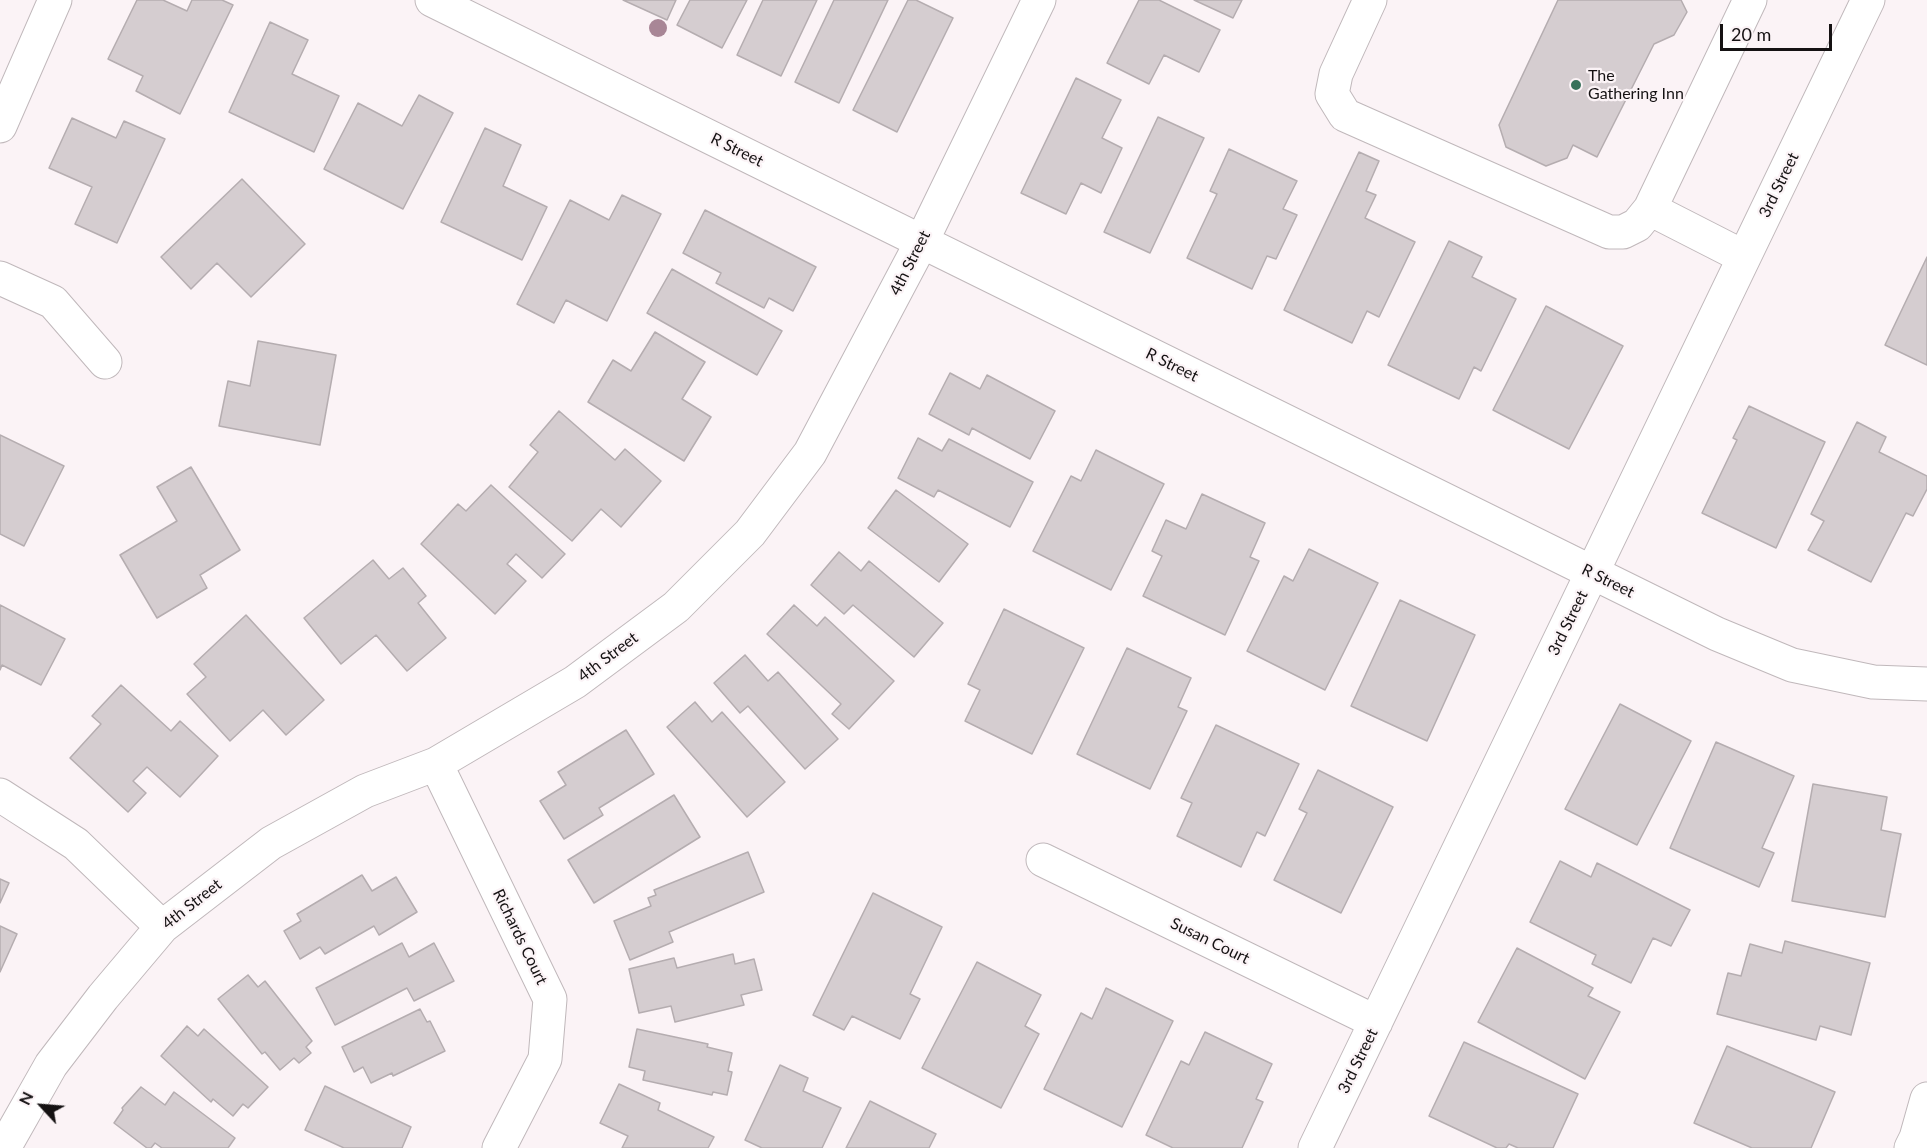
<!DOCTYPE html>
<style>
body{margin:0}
#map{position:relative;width:1927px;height:1148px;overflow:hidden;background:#fbf3f6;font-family:Lato,sans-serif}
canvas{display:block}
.north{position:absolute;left:12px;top:1076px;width:60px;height:60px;-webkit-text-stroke:4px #fbf3f6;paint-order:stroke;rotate:296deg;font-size:16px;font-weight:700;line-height:24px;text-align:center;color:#151213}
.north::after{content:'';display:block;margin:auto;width:21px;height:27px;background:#151213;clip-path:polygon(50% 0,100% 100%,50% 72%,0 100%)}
.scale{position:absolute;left:1720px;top:24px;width:112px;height:27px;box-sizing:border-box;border:3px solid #151213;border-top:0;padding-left:8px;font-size:18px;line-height:21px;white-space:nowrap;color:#151213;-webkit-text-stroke:4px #fbf3f6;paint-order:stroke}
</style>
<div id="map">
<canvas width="1927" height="1148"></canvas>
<div class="north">N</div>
<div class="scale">20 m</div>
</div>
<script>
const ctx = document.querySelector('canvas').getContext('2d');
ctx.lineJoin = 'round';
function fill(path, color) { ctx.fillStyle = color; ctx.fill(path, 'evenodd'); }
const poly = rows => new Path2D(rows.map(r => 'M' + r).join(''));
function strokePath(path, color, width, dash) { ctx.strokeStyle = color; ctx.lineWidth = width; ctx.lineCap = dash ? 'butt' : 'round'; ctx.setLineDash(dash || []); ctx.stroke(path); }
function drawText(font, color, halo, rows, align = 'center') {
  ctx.font = font + ' Lato,sans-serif'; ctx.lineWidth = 4.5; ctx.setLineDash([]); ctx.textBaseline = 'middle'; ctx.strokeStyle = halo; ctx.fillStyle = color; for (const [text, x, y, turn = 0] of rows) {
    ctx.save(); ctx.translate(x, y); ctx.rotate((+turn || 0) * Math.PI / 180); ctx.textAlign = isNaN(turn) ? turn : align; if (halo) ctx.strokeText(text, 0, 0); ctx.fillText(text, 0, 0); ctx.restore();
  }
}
const building = poly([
 [137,0,163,0,187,11,192,0,222,0,233,5,180,114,136,91,143,76,108,59,137,0],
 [623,0,676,0,667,20,623,0],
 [690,0,747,0,722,48,677,25,690,0],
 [763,0,817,0,781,76,737,55,763,0],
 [834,0,888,0,839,103,795,82,834,0],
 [908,0,916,0,953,18,897,132,853,110,908,0],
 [1139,0,1159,0,1220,30,1199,72,1164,55,1149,84,1107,63,1139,0],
 [1194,0,1242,0,1233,18,1194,0],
 [1558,0,1681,0,1687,12,1674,35,1654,44,1597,157,1573,145,1567,158,1546,166,1506,147,1499,125,1558,0],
 [270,22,308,40,292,74,339,96,314,152,229,112,270,22],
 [1076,78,1121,100,1102,138,1122,148,1101,193,1081,183,1066,214,1021,193,1076,78],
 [419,95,453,113,403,209,324,169,358,103,402,126,419,95],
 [1158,117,1204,138,1150,253,1104,232,1158,117],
 [72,118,116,138,124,121,165,139,117,243,75,224,92,187,49,168,72,118],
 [485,128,521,145,503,186,547,207,522,260,441,222,485,128],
 [1229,149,1297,181,1283,209,1297,215,1276,259,1267,256,1252,289,1187,258,1217,194,1210,191,1229,149],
 [1359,152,1379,161,1366,191,1376,195,1365,218,1415,242,1379,317,1367,311,1352,343,1284,310,1359,152],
 [242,179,305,244,251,297,217,263,191,289,161,257,242,179],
 [622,195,661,214,607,321,566,300,554,323,517,304,570,200,609,220,622,195],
 [705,210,816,267,793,311,769,298,764,308,716,283,721,273,683,253,705,210],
 [1449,241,1482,257,1472,277,1516,299,1481,371,1474,367,1459,399,1388,365,1449,241],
 [1927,257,1927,365,1885,345,1927,257],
 [672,269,782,331,757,375,647,313,672,269],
 [1546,306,1623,346,1569,449,1493,410,1546,306],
 [655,332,705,362,682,399,711,417,684,461,588,402,613,360,631,371,655,332],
 [258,341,336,355,320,445,219,426,228,381,250,386,258,341],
 [950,373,980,389,987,375,1055,411,1030,459,972,428,969,435,929,414,950,373],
 [1749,406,1825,442,1776,548,1702,513,1737,440,1733,438,1749,406],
 [559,411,615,460,625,449,661,481,621,527,601,509,572,541,509,487,538,452,530,445,559,411],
 [1857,422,1886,437,1879,452,1927,476,1927,489,1913,516,1906,513,1871,582,1808,550,1824,521,1811,514,1857,422],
 [0,435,64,466,24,546,0,534,0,435],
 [918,438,942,451,949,439,1033,482,1010,527,938,490,934,497,898,478,918,438],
 [1096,450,1164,484,1111,590,1033,551,1071,476,1081,481,1096,450],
 [191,467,240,550,200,575,207,588,157,618,120,555,177,521,157,487,191,467],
 [491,485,565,554,542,578,516,554,507,564,526,581,495,614,421,544,458,504,466,511,491,485],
 [896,490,968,544,939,582,868,528,896,490],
 [1202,494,1265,523,1250,557,1259,561,1225,635,1143,596,1162,556,1152,551,1166,520,1186,529,1202,494],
 [1309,549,1378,583,1325,690,1247,651,1284,576,1293,581,1309,549],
 [839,552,861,571,869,561,943,623,914,657,853,605,844,614,811,585,839,552],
 [373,560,389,579,403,568,426,596,418,603,446,638,407,671,376,635,341,664,304,618,373,560],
 [1400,600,1475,635,1427,741,1351,706,1400,600],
 [0,605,65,639,41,685,2,665,0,670,0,605],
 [794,605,817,626,825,617,894,681,849,729,832,714,841,704,767,634,794,605],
 [1004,609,1084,648,1032,754,965,721,980,690,968,684,1004,609],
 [246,615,324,700,286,735,263,710,230,741,187,694,206,677,194,664,246,615],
 [1127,648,1191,678,1178,707,1187,711,1150,789,1077,754,1127,648],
 [745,655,768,681,778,672,838,739,805,769,748,706,740,713,714,683,745,655],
 [121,685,171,731,180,721,218,756,180,797,147,767,133,781,146,793,128,812,70,758,101,724,92,716,121,685],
 [695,702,712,722,722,712,785,782,747,817,667,727,695,702],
 [1620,704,1691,741,1637,845,1565,809,1620,704],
 [1216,725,1299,764,1265,836,1257,832,1241,867,1177,836,1192,803,1181,798,1216,725],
 [626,730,654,774,599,808,603,815,564,839,540,801,566,785,558,772,626,730],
 [1716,742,1794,776,1762,848,1774,853,1759,887,1670,848,1716,742],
 [1318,770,1393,807,1341,913,1274,880,1307,813,1299,809,1318,770],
 [1813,784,1887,797,1881,830,1901,834,1885,917,1792,901,1813,784],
 [674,795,700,837,594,903,568,860,674,795],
 [748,852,764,892,669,932,673,942,630,960,614,921,651,906,648,898,656,895,654,890,748,852],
 [1560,861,1591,877,1597,863,1690,910,1671,946,1653,938,1631,983,1592,964,1596,955,1530,922,1560,861],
 [362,875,372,891,396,877,417,912,379,935,374,926,325,954,320,947,300,959,284,931,301,921,297,914,362,875],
 [0,879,9,883,0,903,0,879],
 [873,893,942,927,910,994,920,999,900,1039,852,1016,844,1030,813,1015,873,893],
 [0,926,17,934,0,972,0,926],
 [1785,941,1870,963,1851,1035,1820,1026,1816,1040,1717,1014,1728,973,1741,976,1750,944,1782,953,1785,941],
 [402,943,409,957,434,943,454,981,414,1001,407,988,335,1025,316,988,402,943],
 [1517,948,1593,988,1588,996,1620,1012,1585,1079,1478,1022,1517,948],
 [733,954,735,964,754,959,762,990,741,995,744,1005,675,1022,671,1006,639,1013,629,969,674,958,677,968,733,954],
 [977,962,1041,995,1025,1026,1039,1034,1001,1108,922,1068,977,962],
 [248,975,258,987,265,981,312,1041,306,1047,311,1053,299,1063,294,1058,280,1070,265,1052,262,1054,218,999,248,975],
 [1106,988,1173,1021,1122,1127,1044,1089,1081,1013,1092,1019,1106,988],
 [420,1009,427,1022,430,1021,445,1051,393,1076,392,1073,371,1083,363,1067,354,1072,342,1047,420,1009],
 [187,1026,198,1036,204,1029,268,1087,248,1108,243,1104,233,1116,213,1099,211,1102,161,1056,187,1026],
 [637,1029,708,1044,707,1047,732,1053,728,1071,732,1072,727,1095,713,1092,712,1095,643,1080,645,1071,629,1067,637,1029],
 [1205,1032,1272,1064,1256,1099,1263,1102,1242,1148,1173,1148,1146,1135,1181,1061,1189,1065,1205,1032],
 [1464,1042,1578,1094,1553,1148,1518,1148,1509,1144,1506,1148,1497,1148,1429,1116,1464,1042],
 [1727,1046,1835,1092,1811,1148,1752,1148,1694,1123,1727,1046],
 [780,1065,808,1078,803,1091,841,1108,822,1148,762,1148,745,1140,780,1065],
 [619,1084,660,1103,658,1110,714,1137,708,1148,622,1148,628,1136,600,1123,619,1084],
 [325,1086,411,1127,402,1148,344,1148,305,1130,325,1086],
 [141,1087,165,1105,174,1092,235,1138,228,1148,162,1148,155,1143,151,1148,147,1148,114,1123,123,1110,122,1108,141,1087],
 [870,1101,936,1134,929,1148,846,1148,870,1101]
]);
fill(building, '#d5cdd0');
strokePath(building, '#b5adb0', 1.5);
const minor = poly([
 [432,0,1717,634,1792,665,1873,682,1927,684],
 [1370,0,1336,74,1332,94,1345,115,1609,232,1623,232,1637,225,1650,209,1750,0],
 [0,126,55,0],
 [1650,209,1744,257],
 [0,278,53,302,105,362],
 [436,764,550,999,545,1059,499,1148],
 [0,795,76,844,162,927],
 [1043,860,1376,1022],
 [4,1148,51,1065,103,997,162,927,271,843,365,791,436,764,575,682,676,607,750,533,810,453,919,247,1039,0],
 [1315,1148,1868,0],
 [1911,1148,1916,1138,1927,1099]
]);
strokePath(minor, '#c0b8bb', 35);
strokePath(minor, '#fff', 33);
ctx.fillStyle = '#a88696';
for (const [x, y] of [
 [658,28]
]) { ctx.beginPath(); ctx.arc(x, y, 9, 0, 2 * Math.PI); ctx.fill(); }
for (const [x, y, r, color] of [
 [1576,85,6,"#38725b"]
]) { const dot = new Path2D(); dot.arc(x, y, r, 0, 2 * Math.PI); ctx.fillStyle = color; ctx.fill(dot); strokePath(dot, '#fbf3f6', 2); }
drawText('16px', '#151213', '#fbf3f6', [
 ["The",1588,76],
 ["Gathering Inn",1588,94]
], 'left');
drawText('16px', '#151213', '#fbf3f6', [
 ["R Street",737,150,26],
 ["3rd Street",1779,185,-64],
 ["4th Street",910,263,-63],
 ["R Street",1172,365,26],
 ["R Street",1608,581,26],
 ["3rd Street",1568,623,-64],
 ["4th Street",608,657,-37],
 ["4th Street",192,904,-38],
 ["Richards Court",520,937,64],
 ["Susan Court",1210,941,26],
 ["3rd Street",1358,1061,-64]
]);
</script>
